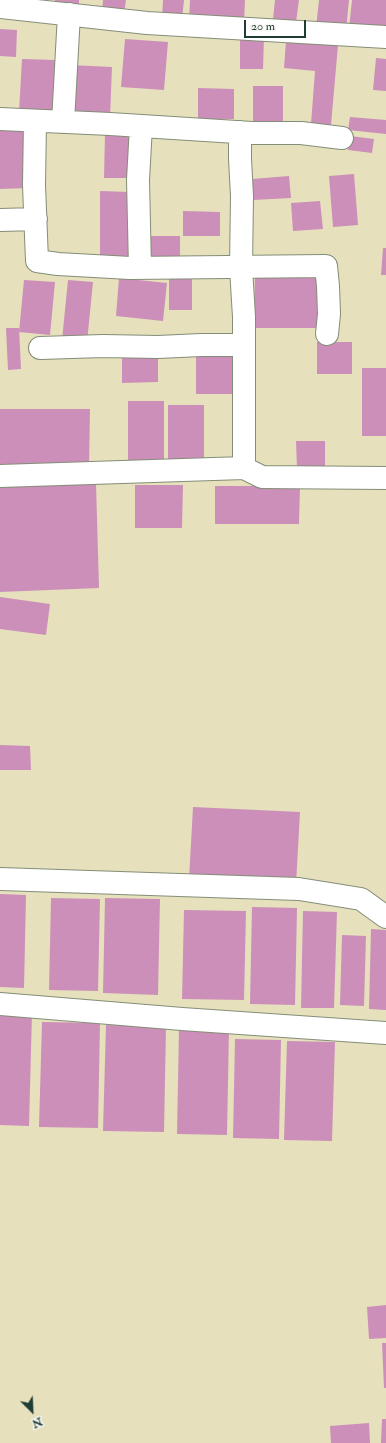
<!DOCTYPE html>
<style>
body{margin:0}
#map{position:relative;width:386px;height:1443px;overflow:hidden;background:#e7e0bc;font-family:"IM FELL Double Pica",serif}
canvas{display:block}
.north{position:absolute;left:12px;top:1391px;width:40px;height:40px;-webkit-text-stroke:3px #f6f6f2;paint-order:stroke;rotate:156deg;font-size:11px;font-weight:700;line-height:16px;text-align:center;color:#1f3d34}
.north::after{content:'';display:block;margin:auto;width:14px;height:18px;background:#1f3d34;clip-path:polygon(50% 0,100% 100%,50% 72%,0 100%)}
.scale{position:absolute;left:244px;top:20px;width:62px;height:18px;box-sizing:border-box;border:2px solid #1f3d34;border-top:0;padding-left:5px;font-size:12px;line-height:14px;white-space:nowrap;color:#1f3d34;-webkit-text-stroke:3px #f6f6f2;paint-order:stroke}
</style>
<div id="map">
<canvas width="386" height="1443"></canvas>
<div class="north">N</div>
<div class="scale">20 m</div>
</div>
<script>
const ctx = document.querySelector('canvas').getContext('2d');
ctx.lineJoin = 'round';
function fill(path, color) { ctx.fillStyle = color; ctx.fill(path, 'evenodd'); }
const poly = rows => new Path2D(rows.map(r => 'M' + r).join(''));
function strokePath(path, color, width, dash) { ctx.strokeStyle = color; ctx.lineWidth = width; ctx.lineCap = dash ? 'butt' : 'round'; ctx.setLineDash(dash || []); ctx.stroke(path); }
fill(poly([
 [55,0,79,0,79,5,55,4],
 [103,0,126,0,124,14,102,12],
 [163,0,184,0,182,19,162,18],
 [190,0,245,0,244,22,189,21],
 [275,0,299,0,295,30,272,28],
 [319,0,349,0,346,31,316,28],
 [352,0,386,0,386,32,349,28],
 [0,29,17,30,16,57,0,56],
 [240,36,264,37,263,69,240,69],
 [125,39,168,42,164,90,121,87],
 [286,41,338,45,331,125,311,124,315,71,284,68],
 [376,58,386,59,386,91,373,90],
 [22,59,56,60,54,113,19,112],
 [70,65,112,67,110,118,68,117],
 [253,86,283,86,283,122,253,121],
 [198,88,234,89,234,119,198,119],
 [350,117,386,120,386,134,348,130],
 [26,126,28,188,0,189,0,127],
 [105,133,134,133,133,178,104,178],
 [350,136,374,139,372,153,348,150],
 [354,174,358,225,333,227,329,176],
 [289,176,291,198,253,200,252,179],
 [100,191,130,192,129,262,100,262],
 [320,201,323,229,293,231,291,203],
 [183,211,220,212,220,236,183,236],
 [145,236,180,236,180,262,145,262],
 [383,248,386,248,386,275,381,275],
 [255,271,321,271,320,328,254,328],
 [192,277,192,310,169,310,169,278],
 [119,278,167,283,163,321,116,316],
 [24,280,55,282,50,335,19,332],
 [68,280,93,282,87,342,62,340],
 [6,328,19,328,21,369,8,370],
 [317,342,352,342,352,374,317,374],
 [122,347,158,347,158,382,122,383],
 [196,356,236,356,236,394,196,394],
 [362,368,386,368,386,436,362,436],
 [128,401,164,401,164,463,128,463],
 [168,405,204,405,204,461,168,462],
 [0,409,90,409,89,466,0,466],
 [296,441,325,441,325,469,297,469],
 [96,483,99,588,0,592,0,486],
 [135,485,183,485,182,528,135,528],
 [215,486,300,486,299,524,215,524],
 [0,597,50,604,46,635,0,629],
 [0,745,30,746,31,770,0,770],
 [193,807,300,812,296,884,189,879],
 [0,894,26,895,24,988,0,987],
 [51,898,100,899,98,991,49,990],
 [105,898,160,899,158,995,103,993],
 [252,907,297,908,295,1005,250,1004],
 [184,910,246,911,244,1000,182,999],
 [303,911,337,912,334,1008,301,1008],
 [371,929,386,930,386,1010,369,1009],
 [342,935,366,936,364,1006,340,1005],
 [0,1012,32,1012,29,1126,0,1125],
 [42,1022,100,1023,98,1128,39,1127],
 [106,1025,166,1026,164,1132,103,1131],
 [179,1028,229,1029,227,1135,177,1134],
 [235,1039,281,1040,279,1139,233,1138],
 [287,1041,335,1042,332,1141,284,1140],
 [386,1305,386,1338,369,1339,367,1307],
 [382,1343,386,1343,386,1388,384,1388],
 [382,1419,386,1419,386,1443,381,1443],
 [369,1423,370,1443,331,1443,330,1426]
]), '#cc8fb9');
const minor = poly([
 [0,7,147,23,386,37],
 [0,119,110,124,252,133,301,133,342,138],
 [35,121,34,185,37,261,58,264,130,268,326,266,328,286,329,314,327,334],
 [63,122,69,14],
 [240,132,240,159,242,196,241,268,244,317,244,468],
 [0,220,36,219],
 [140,268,138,180,141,126],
 [40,348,103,346,158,347,201,345,244,345],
 [0,476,244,468,262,477,386,478],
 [0,879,299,889,361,899,386,917],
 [0,1004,182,1019,386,1033]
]);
strokePath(minor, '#838e78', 24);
strokePath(minor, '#fff', 22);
</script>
